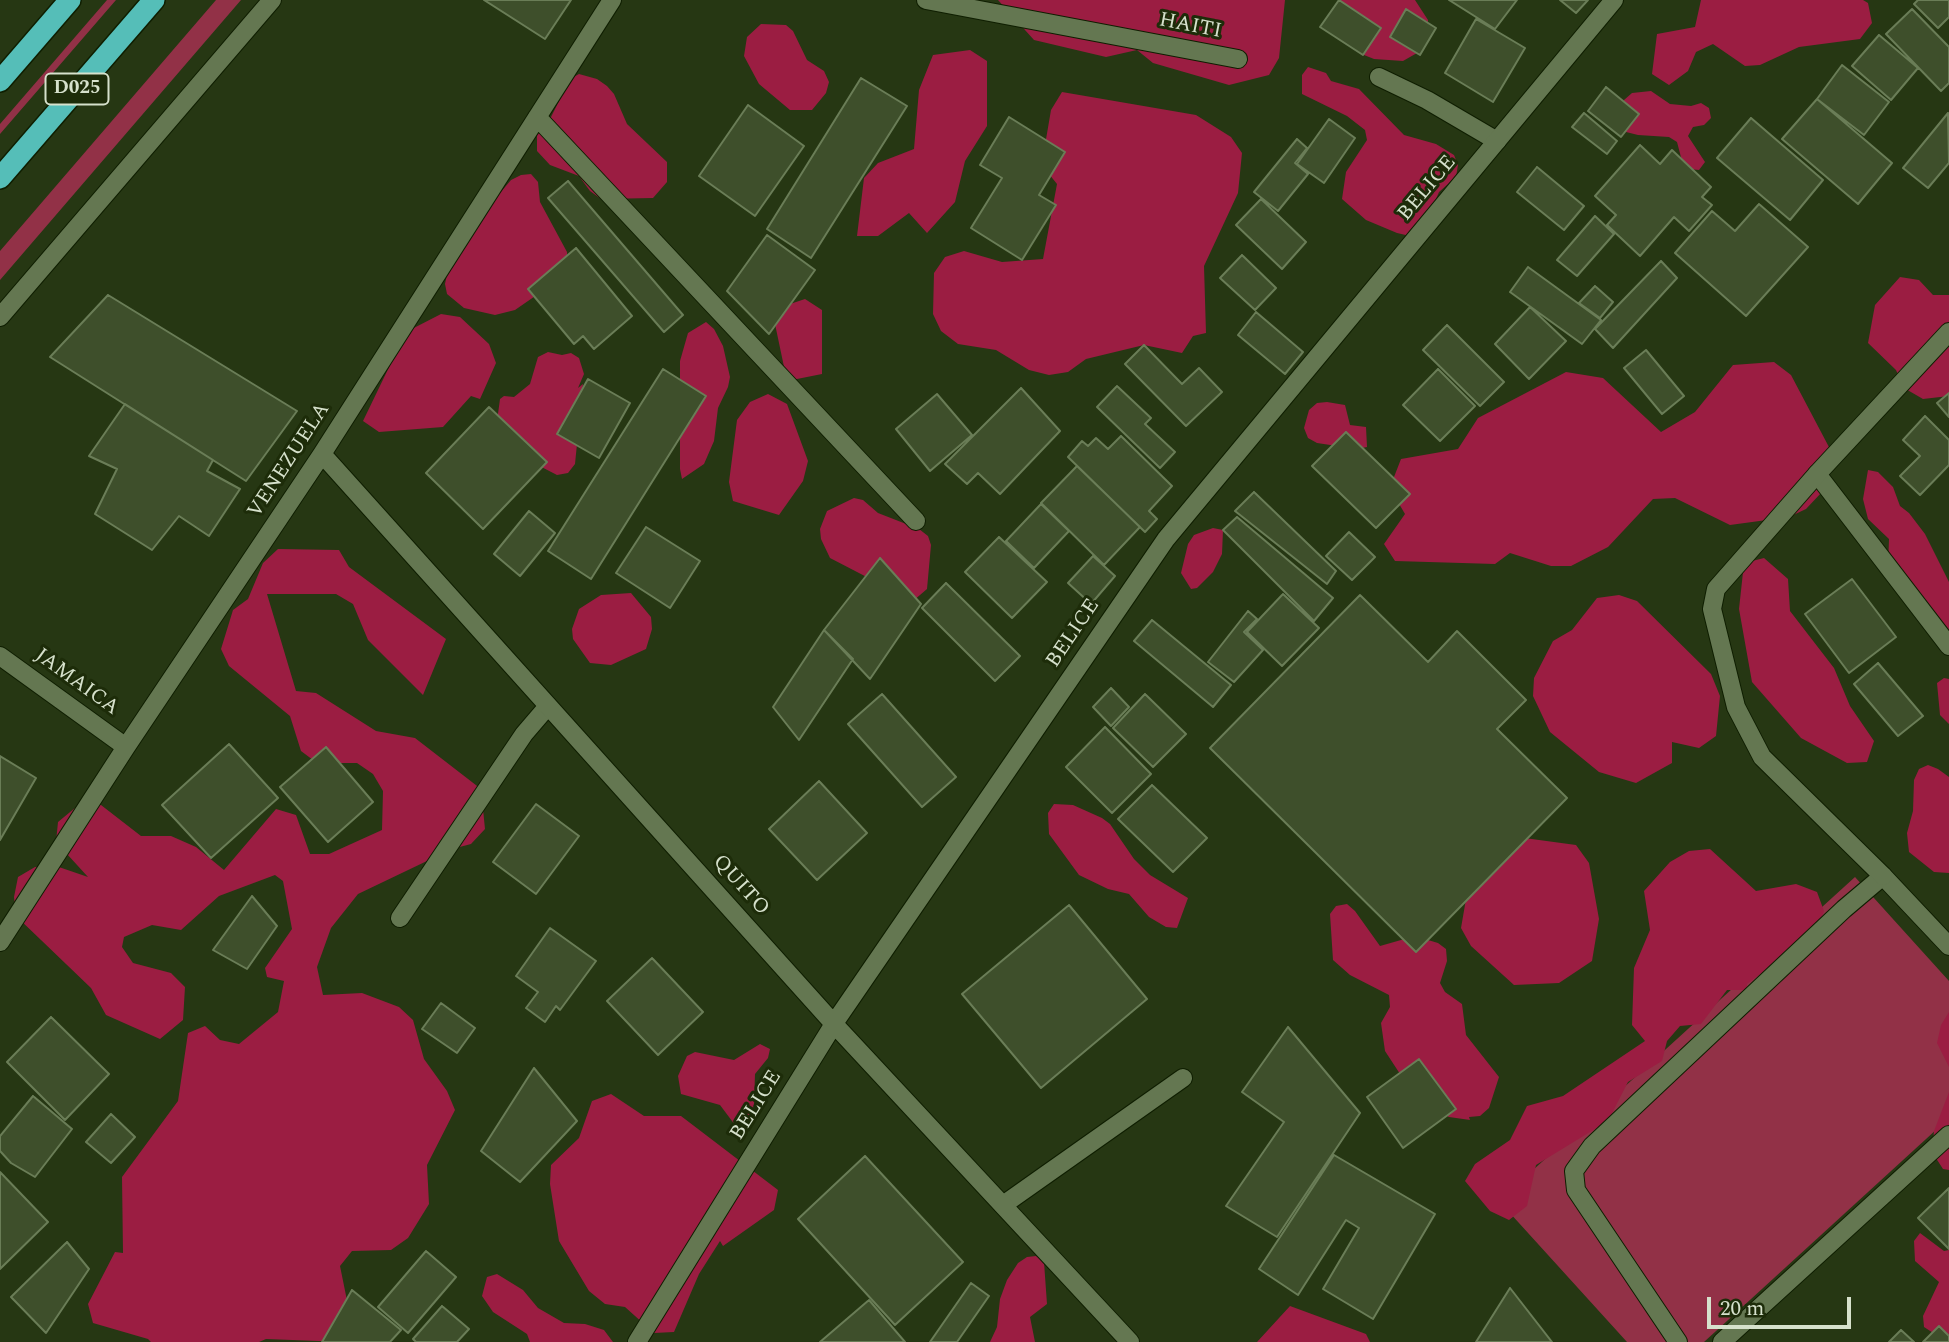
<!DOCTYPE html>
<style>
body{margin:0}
#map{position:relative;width:1949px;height:1342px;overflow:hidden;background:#263713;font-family:Spectral,serif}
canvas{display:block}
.scale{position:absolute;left:1707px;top:1297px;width:144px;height:32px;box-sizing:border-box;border:4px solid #d6e1cc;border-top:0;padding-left:9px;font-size:21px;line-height:24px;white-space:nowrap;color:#d6e1cc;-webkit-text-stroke:5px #1d2c09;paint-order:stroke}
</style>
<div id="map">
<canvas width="1949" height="1342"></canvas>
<div class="scale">20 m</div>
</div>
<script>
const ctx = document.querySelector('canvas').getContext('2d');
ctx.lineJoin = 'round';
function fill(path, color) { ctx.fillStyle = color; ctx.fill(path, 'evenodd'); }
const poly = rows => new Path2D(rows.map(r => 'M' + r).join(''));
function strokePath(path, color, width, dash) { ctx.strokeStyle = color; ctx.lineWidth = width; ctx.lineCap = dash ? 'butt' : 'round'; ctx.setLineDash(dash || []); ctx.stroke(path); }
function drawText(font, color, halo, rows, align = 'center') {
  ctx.font = font + ' Spectral,serif'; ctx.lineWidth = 6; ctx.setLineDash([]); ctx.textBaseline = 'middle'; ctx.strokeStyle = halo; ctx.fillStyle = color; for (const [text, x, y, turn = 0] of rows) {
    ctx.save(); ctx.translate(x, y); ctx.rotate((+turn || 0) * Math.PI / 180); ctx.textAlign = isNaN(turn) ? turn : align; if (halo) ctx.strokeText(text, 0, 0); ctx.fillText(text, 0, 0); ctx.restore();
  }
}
fill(poly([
 [107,0,116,0,0,134,0,124],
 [216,0,241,0,0,280,0,251],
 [1855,877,1949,981,1949,1118,1704,1342,1627,1342,1499,1201]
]), '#923147');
fill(poly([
 [998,0,1285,0,1279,58,1269,75,1229,85,1153,63,1137,50,1106,57,1034,40],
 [1339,0,1415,0,1428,20,1428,32,1417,53,1403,61,1374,59,1364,55,1347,42],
 [1701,0,1863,0,1868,3,1872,23,1860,39,1799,47,1760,65,1745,66,1713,44,1696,52,1688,71,1669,85,1652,74,1657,34,1695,27],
 [761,24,786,25,793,31,807,60,824,71,829,82,826,93,812,110,790,110,759,84,744,56,747,37],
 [970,50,987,61,987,126,965,161,955,202,927,233,909,213,878,236,857,236,864,178,878,163,914,149,919,90,933,55],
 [1308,67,1326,73,1331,81,1359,89,1404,135,1436,144,1454,155,1458,165,1456,177,1439,192,1422,231,1410,236,1397,233,1366,220,1342,199,1346,172,1367,140,1365,130,1347,116,1302,94,1302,75],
 [579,74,597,79,607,86,614,94,627,124,667,162,667,182,653,198,601,199,590,191,579,176,550,165,537,151,537,131,551,117,570,79],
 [1651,91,1670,104,1691,106,1701,103,1709,108,1711,118,1704,125,1693,127,1688,136,1705,162,1699,170,1689,169,1682,161,1677,142,1669,137,1638,135,1618,130,1616,120,1624,100,1632,93],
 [1062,92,1196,115,1231,137,1242,153,1238,193,1204,266,1206,333,1193,336,1182,353,1144,345,1086,359,1068,372,1049,375,1029,370,996,350,958,344,941,331,933,314,934,273,945,257,964,251,1002,262,1043,259,1057,184,1045,169,1044,151,1051,110],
 [531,174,538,182,540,202,567,252,567,262,541,292,515,310,495,315,464,308,447,294,445,284,449,265,471,227,511,180,521,175],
 [1900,277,1919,280,1933,295,1949,295,1949,396,1923,399,1904,388,1896,370,1868,343,1875,305],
 [805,299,822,310,822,374,787,381,775,324,784,306],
 [441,314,460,317,489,344,496,363,480,399,471,396,443,427,379,432,363,421,406,332],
 [706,322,714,329,723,346,730,377,728,387,718,408,714,441,704,464,682,479,680,469,680,361,688,333],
 [548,352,562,355,571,353,579,358,584,374,578,388,583,384,575,464,568,473,557,475,522,457,497,421,500,399,504,396,514,397,530,384,538,357],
 [1774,362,1791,375,1830,449,1822,492,1806,509,1789,517,1730,525,1675,498,1653,499,1608,547,1571,566,1551,566,1510,553,1495,564,1395,561,1384,544,1405,514,1395,497,1394,477,1401,459,1458,449,1478,418,1566,372,1603,378,1661,432,1695,412,1733,365],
 [768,394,787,404,808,461,803,481,779,515,733,501,729,482,737,420,750,402],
 [1327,402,1345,405,1350,425,1366,427,1367,447,1357,449,1317,443,1308,438,1304,428,1309,410,1317,403],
 [1868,470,1878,472,1893,487,1900,506,1909,513,1925,534,1949,582,1949,656,1941,651,1932,634,1933,616,1930,606,1924,599,1907,591,1888,567,1889,539,1868,519,1863,499],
 [854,498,863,500,878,513,919,529,928,536,931,545,927,589,913,601,830,558,821,539,820,529,827,511],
 [1213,528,1223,530,1222,554,1213,572,1197,588,1191,589,1181,573,1188,544,1194,535],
 [278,549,339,550,349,567,446,639,423,695,368,640,353,604,336,594,267,594,296,691,316,693,376,731,415,738,481,789,485,829,471,844,452,849,358,894,331,928,317,967,323,995,362,993,399,1007,413,1020,424,1059,447,1091,455,1110,427,1165,429,1204,408,1238,391,1250,352,1251,340,1266,352,1325,344,1342,266,1339,259,1342,151,1342,148,1339,93,1323,88,1304,115,1252,123,1253,122,1177,178,1101,188,1033,205,1026,220,1040,239,1044,278,1012,284,981,267,977,265,968,292,929,283,881,275,875,219,896,181,930,152,925,124,937,122,947,133,963,171,973,185,987,183,1020,160,1039,106,1015,91,988,16,916,14,897,18,877,35,867,53,865,88,877,56,842,58,822,81,803,101,805,141,836,171,836,196,847,224,870,276,809,296,815,310,854,329,854,382,830,383,791,373,774,357,763,317,763,301,751,290,716,229,666,221,649,233,610,248,599,263,563],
 [1764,558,1788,579,1790,611,1834,668,1850,706,1874,741,1867,762,1847,763,1801,738,1752,682,1739,609,1744,563],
 [631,593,651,617,652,629,646,649,611,665,590,663,573,639,572,629,579,609,601,595],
 [1619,595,1637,601,1711,674,1720,696,1716,736,1699,748,1672,742,1672,763,1636,783,1599,772,1550,732,1533,696,1534,678,1553,641,1572,630,1597,598],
 [1944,678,1949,679,1949,724,1940,715,1937,683],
 [1928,765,1938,769,1949,777,1949,873,1934,872,1909,852,1907,833,1913,811,1914,780,1919,769],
 [1054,804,1073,805,1102,818,1110,824,1134,859,1150,875,1188,898,1177,928,1166,927,1149,917,1129,894,1108,889,1079,875,1049,834,1048,813],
 [1517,837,1576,845,1589,863,1599,919,1592,961,1559,983,1514,985,1471,946,1461,928,1471,870],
 [1710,849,1756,891,1796,884,1817,892,1824,911,1817,931,1747,984,1747,990,1727,990,1701,1024,1680,1026,1667,1041,1662,1061,1628,1082,1608,1121,1536,1165,1527,1206,1509,1220,1490,1211,1465,1181,1475,1164,1510,1140,1527,1106,1563,1096,1645,1041,1632,1025,1634,968,1650,930,1644,891,1670,862,1689,851],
 [1347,904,1355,911,1380,946,1408,938,1418,937,1438,943,1446,949,1447,961,1440,983,1445,992,1462,1004,1466,1035,1499,1077,1489,1108,1480,1116,1469,1117,1470,1120,1449,1117,1432,1108,1402,1077,1385,1051,1381,1023,1390,1007,1389,995,1350,975,1333,960,1330,914,1336,906],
 [1949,1012,1949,1067,1937,1043,1941,1025],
 [760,1044,770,1049,768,1058,755,1074,754,1104,747,1125,738,1129,720,1105,681,1094,678,1076,687,1056,695,1052,734,1060],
 [1949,1092,1949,1170,1943,1169,1932,1152,1934,1131],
 [611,1094,644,1116,681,1116,778,1190,774,1210,723,1246,720,1241,699,1274,674,1332,654,1333,625,1307,605,1304,589,1291,559,1241,550,1184,551,1165,579,1138,592,1101],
 [1920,1233,1944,1251,1949,1250,1949,1340,1941,1338,1924,1327,1923,1316,1939,1282,1915,1261,1914,1241],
 [1036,1256,1044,1262,1047,1304,1030,1317,1035,1342,990,1342,997,1327,1000,1299,1007,1280,1018,1263,1027,1257],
 [497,1274,523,1290,538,1308,564,1323,585,1324,604,1330,613,1342,530,1342,527,1334,493,1312,482,1296,487,1277],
 [1290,1306,1366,1334,1370,1342,1257,1342]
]), '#9b1d42');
const building = poly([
 [484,0,571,0,545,39,484,0],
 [1339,0,1381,28,1363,55,1320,27,1339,0],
 [1449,0,1517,0,1495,29,1449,0],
 [1560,0,1588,0,1576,13,1560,0],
 [1918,0,1949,0,1949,17,1938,28,1914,4,1918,0],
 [1406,9,1436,28,1420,55,1390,37,1406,9],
 [1912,9,1949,47,1949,83,1941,91,1886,34,1912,9],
 [1476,19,1525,48,1493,102,1445,73,1476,19],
 [1879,35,1918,68,1891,100,1852,66,1879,35],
 [1842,65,1889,102,1864,135,1817,99,1842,65],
 [861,78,907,106,811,258,767,229,861,78],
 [1606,87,1639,114,1621,137,1588,111,1606,87],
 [1817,99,1892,163,1858,204,1782,139,1817,99],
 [748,105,804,146,755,216,699,176,748,105],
 [1584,113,1617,141,1607,154,1572,127,1584,113],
 [1948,113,1949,163,1928,188,1903,168,1948,113],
 [1009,117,1065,152,1039,195,1056,205,1022,260,971,228,1002,178,980,165,1009,117],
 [1751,118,1823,180,1790,220,1717,158,1751,118],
 [1329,119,1355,138,1324,183,1297,164,1329,119],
 [1297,139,1307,148,1295,163,1308,174,1278,211,1254,192,1297,139],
 [1640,145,1660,164,1672,150,1711,187,1702,197,1712,205,1689,231,1674,217,1640,256,1607,225,1616,215,1595,196,1640,145],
 [1537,167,1584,206,1564,230,1517,192,1537,167],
 [568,181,683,315,664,332,548,198,568,181],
 [1261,199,1306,242,1282,269,1236,225,1261,199],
 [1759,204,1808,247,1746,316,1675,253,1712,211,1735,231,1759,204],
 [1595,216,1614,234,1577,276,1557,260,1595,216],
 [767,235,815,270,769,334,727,291,767,235],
 [576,248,632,316,594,349,583,336,574,344,528,289,576,248],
 [1242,255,1276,288,1255,310,1220,278,1242,255],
 [1661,261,1677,278,1613,348,1595,329,1661,261],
 [1528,267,1601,320,1582,344,1510,292,1528,267],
 [1595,286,1613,302,1600,318,1579,303,1595,286],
 [108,295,297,411,246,481,50,357,108,295],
 [1530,307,1566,341,1529,379,1495,344,1530,307],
 [1256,312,1303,352,1285,374,1238,335,1256,312],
 [1447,325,1504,382,1480,406,1423,350,1447,325],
 [1144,345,1182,384,1199,368,1222,392,1186,426,1125,364,1144,345],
 [1646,350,1684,396,1662,414,1624,368,1646,350],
 [663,369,706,396,591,579,548,551,663,369],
 [1438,369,1475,406,1440,441,1403,405,1438,369],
 [588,379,630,403,599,458,557,434,588,379],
 [1117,386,1151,418,1145,424,1175,452,1160,468,1097,407,1117,386],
 [1021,388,1060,431,1000,494,978,473,967,484,945,464,1021,388],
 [1949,393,1949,417,1937,403,1949,393],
 [937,394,972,435,930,471,896,429,937,394],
 [125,404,213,460,207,471,240,489,209,536,179,516,152,550,95,514,117,469,89,456,125,404],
 [489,407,547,462,483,529,426,473,489,407],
 [1925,416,1949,440,1949,465,1920,495,1900,476,1920,456,1903,440,1925,416],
 [1346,432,1410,494,1376,528,1312,466,1346,432],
 [1121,436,1172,486,1149,511,1157,519,1145,532,1068,457,1082,441,1088,446,1096,438,1108,449,1121,436],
 [1077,466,1140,527,1104,565,1041,503,1077,466],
 [1254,492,1336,571,1327,584,1235,511,1254,492],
 [1041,504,1069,531,1034,568,1006,541,1041,504],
 [529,511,555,533,520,576,494,554,529,511],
 [1237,517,1333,598,1314,621,1223,530,1237,517],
 [646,527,700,561,670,608,616,573,646,527],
 [1349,532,1375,557,1352,580,1326,556,1349,532],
 [999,537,1047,582,1012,618,965,572,999,537],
 [1093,556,1115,576,1091,604,1068,583,1093,556],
 [880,558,921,604,870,679,824,630,880,558],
 [1852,579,1896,637,1849,673,1805,614,1852,579],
 [946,583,1020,656,995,681,922,608,946,583],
 [1283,594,1319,628,1282,666,1247,632,1283,594],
 [1360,595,1428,662,1457,631,1526,700,1497,729,1567,798,1416,952,1210,748,1360,595],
 [1248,611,1257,619,1244,632,1263,650,1234,682,1208,662,1248,611],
 [1152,620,1231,685,1213,707,1134,641,1152,620],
 [824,630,853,659,799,740,773,707,824,630],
 [1878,663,1923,716,1898,736,1854,684,1878,663],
 [1111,688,1129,707,1111,726,1093,707,1111,688],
 [882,694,956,777,922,807,848,724,882,694],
 [1145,694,1186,734,1153,767,1113,728,1145,694],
 [1105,727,1151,774,1112,813,1066,767,1105,727],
 [229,744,278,798,211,858,162,805,229,744],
 [326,747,373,802,328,842,280,787,326,747],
 [0,756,36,778,0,840,0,756],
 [819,781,867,833,817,880,769,829,819,781],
 [1152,785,1207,838,1173,872,1118,819,1152,785],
 [536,804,579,836,536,894,493,862,536,804],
 [252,896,277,926,247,969,213,950,252,896],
 [1069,905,1147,999,1041,1088,962,994,1069,905],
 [550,928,596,961,560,1010,556,1006,545,1022,526,1008,538,992,516,976,550,928],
 [652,958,703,1012,658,1055,607,1001,652,958],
 [441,1003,475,1028,457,1053,422,1029,441,1003],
 [51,1017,109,1074,65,1120,7,1062,51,1017],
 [1288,1027,1360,1113,1277,1237,1226,1206,1284,1122,1242,1092,1288,1027],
 [1419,1059,1456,1109,1403,1148,1367,1097,1419,1059],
 [534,1068,577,1121,520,1182,481,1151,534,1068],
 [33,1096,72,1129,35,1177,11,1163,0,1151,0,1136,33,1096],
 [111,1114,135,1137,111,1163,86,1142,111,1114],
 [1334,1155,1435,1214,1373,1319,1323,1289,1359,1228,1346,1220,1298,1295,1259,1269,1334,1155],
 [865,1156,963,1262,895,1325,798,1219,865,1156],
 [0,1172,48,1222,0,1269,0,1172],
 [1949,1188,1949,1249,1918,1218,1949,1188],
 [67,1242,89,1269,46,1333,11,1297,67,1242],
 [426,1251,456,1277,408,1333,378,1307,426,1251],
 [971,1283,989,1296,957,1342,930,1342,971,1283],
 [1510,1288,1552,1342,1476,1342,1510,1288],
 [352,1290,401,1330,390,1342,322,1342,352,1290],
 [869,1300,905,1342,820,1342,869,1300],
 [442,1306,469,1329,457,1342,416,1342,413,1339,442,1306],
 [1939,1326,1949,1336,1949,1342,1923,1342,1939,1326],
 [1901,1330,1914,1342,1889,1342,1901,1330]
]);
fill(building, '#3e4f2b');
strokePath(building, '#6a7d57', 2);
const lane = poly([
 [1379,77,1427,100,1497,141],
 [0,317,272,0],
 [1817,474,1949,646],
 [400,918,524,734,548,706],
 [1003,1205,1183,1078],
 [1678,1342,1576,1190,1574,1171,1592,1146,1844,909,1883,876,1949,946],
 [1722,1342,1949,1135]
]);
const street = poly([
 [926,0,1238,59],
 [537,117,916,521],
 [322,454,834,1024,1130,1342],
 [0,656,126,747],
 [1883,876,1762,757,1736,707,1712,609,1716,589,1817,474,1949,332],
 [0,942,126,747,322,454,612,0],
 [637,1342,837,1019,1166,539,1614,0]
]);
const highway = poly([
 [0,81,70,0],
 [0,178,154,0]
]);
strokePath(lane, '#0f1e00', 20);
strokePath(street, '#0f1e00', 20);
strokePath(highway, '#0f1e00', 24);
strokePath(lane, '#647751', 18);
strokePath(street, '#647751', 18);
strokePath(highway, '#55beb8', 21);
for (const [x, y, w] of [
 [77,89,63]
]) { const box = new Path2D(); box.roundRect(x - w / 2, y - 15.5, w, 31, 5); ctx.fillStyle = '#1d2c09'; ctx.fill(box); strokePath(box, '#d6e1cc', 2); }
drawText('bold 19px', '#d6e1cc', null, [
 ["D025",77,89]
]);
drawText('21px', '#d6e1cc', '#1d2c09', [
 ["HAITI",1190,27,11],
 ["BELICE",1428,189,-50],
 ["VENEZUELA",290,461,-57],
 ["BELICE",1074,634,-56],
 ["JAMAICA",76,683,36],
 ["QUITO",740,886,48],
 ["BELICE",757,1106,-58]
]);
</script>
